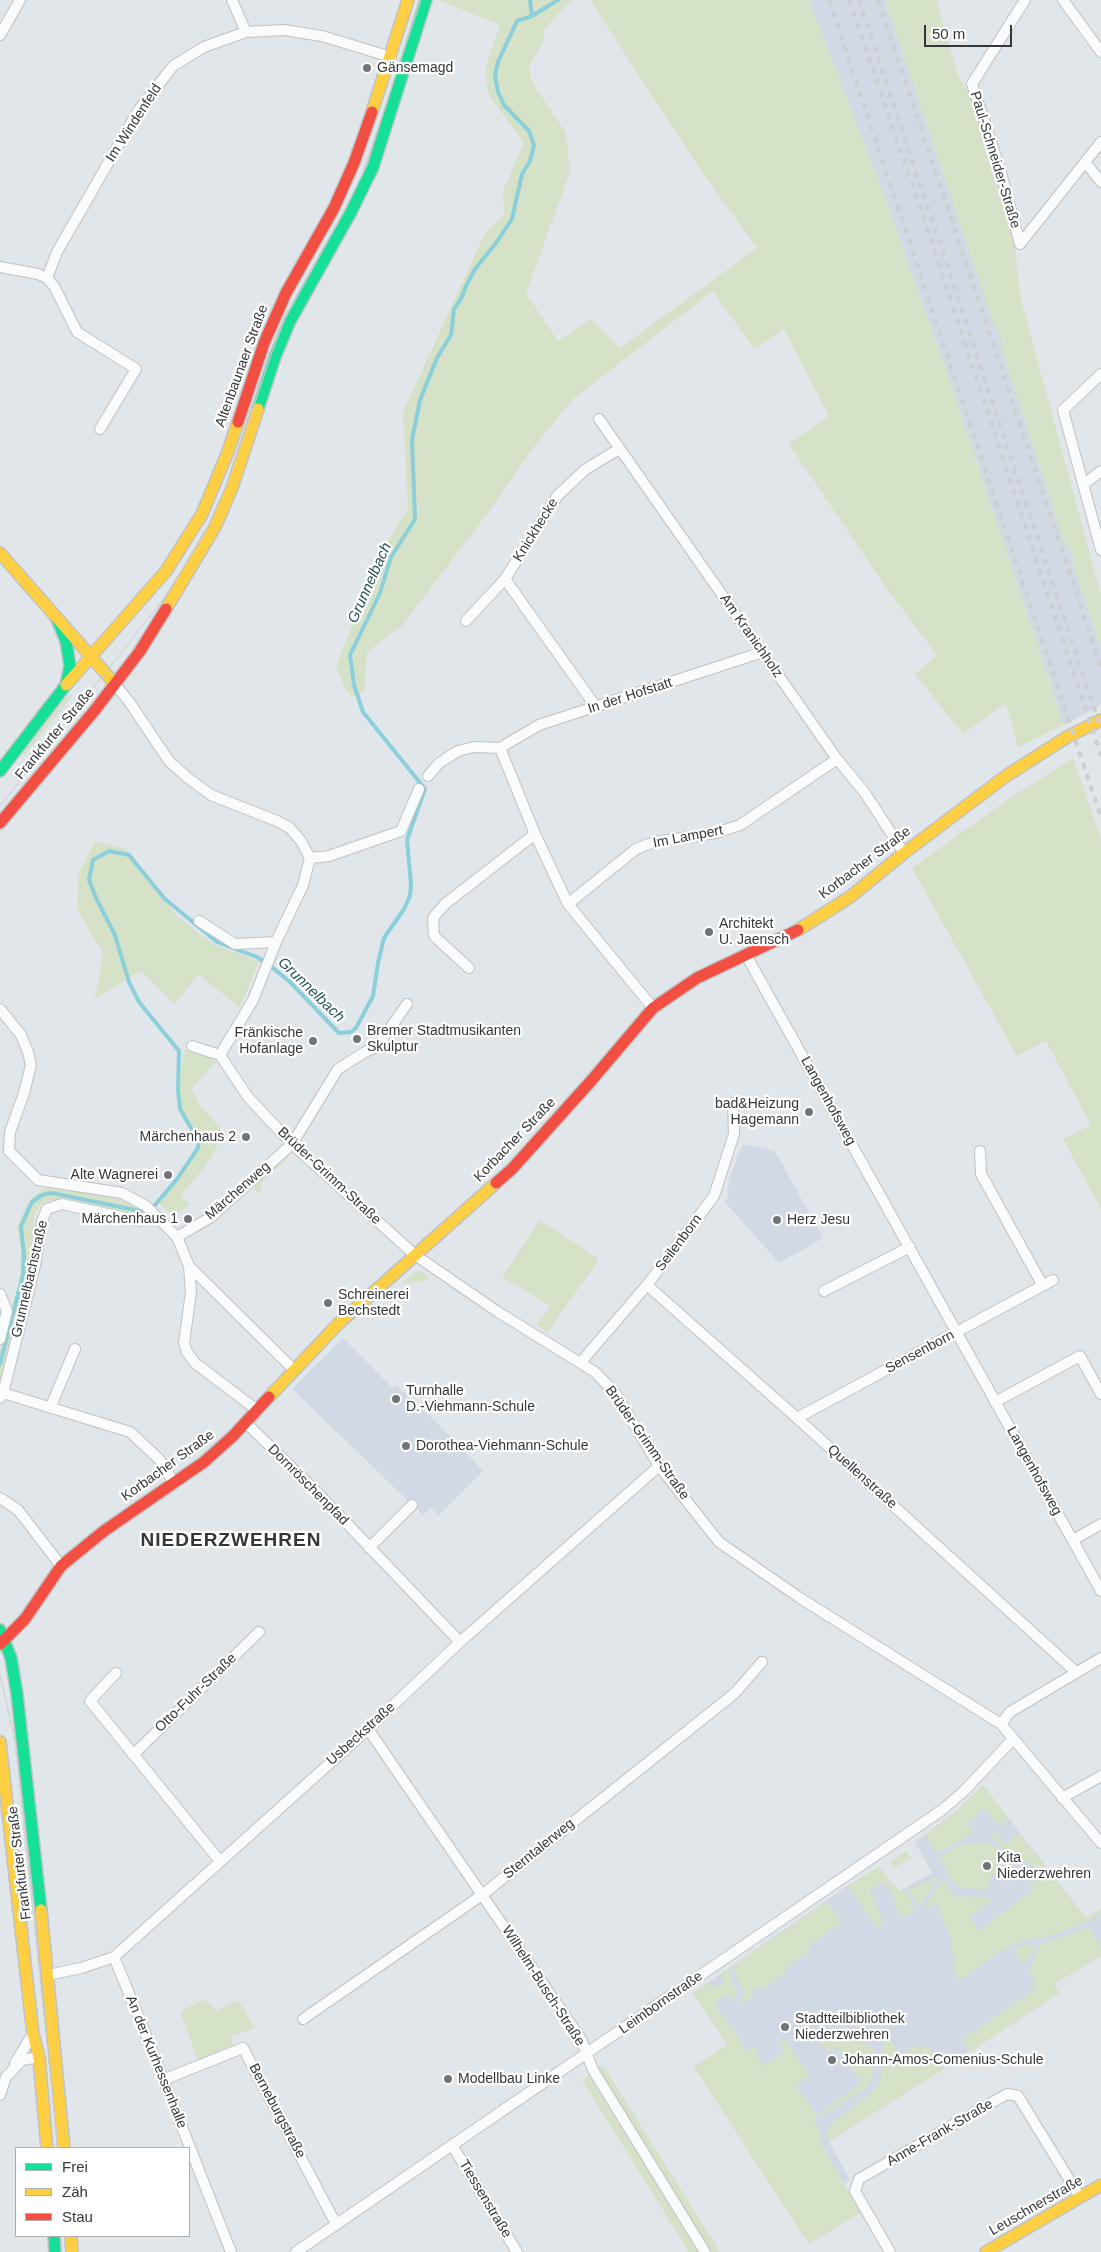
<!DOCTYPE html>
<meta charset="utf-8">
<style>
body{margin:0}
#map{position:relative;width:1101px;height:2252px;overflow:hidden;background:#e1e6eb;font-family:Arial,sans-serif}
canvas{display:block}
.legend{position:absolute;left:15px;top:2147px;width:175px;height:90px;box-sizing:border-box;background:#fff;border:1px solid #adafb0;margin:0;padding:6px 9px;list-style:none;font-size:15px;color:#33363a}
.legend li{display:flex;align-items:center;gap:10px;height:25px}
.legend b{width:25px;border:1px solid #adafb0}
.scale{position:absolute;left:924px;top:25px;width:88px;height:22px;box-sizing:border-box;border:2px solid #33363a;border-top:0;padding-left:6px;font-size:15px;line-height:18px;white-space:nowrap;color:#33363a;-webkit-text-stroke:4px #fff;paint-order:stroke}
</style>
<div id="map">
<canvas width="1101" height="2252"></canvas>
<ul class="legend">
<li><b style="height:6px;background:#16e098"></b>Frei</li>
<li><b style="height:6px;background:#ffcf43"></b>Zäh</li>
<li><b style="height:6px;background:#f24e42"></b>Stau</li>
</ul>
<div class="scale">50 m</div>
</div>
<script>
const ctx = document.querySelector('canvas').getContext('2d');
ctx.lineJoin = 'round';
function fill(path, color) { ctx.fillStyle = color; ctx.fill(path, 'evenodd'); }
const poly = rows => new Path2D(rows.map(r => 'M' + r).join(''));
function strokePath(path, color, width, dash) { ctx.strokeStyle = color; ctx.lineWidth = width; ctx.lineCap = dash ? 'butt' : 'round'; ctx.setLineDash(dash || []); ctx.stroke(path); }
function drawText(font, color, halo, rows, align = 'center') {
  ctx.font = font + ' Arial,sans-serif'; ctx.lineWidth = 4.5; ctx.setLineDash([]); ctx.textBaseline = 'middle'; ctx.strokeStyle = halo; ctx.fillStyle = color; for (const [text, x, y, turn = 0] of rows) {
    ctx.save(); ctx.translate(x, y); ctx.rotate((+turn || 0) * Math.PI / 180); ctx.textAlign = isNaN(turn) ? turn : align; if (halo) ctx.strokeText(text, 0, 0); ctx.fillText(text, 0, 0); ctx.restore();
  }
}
fill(poly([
 [809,0,885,0,995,327,997,327,1004,346,1001,347,1066,546,1069,546,1074,560,1072,562,1101,648,1101,705,1064,725,950,382,884,195],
 [743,1144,775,1151,823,1238,779,1263,725,1202,729,1196,727,1191,730,1183,728,1181],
 [343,1338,392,1388,396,1385,436,1422,483,1471,439,1515,431,1508,423,1515,292,1389],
 [983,1785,1086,1918,1101,1909,1101,1956,1054,1984,1059,1993,829,2142,850,2180,844,2184,861,2212,809,2244,694,2067,727,2045,693,1993,847,1886,879,1867,899,1891,932,1873,915,1842,957,1810]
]), '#d0d9e4');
fill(poly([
 [439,0,572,0,544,29,543,42,529,66,532,82,566,133,570,172,526,293,558,341,591,319,620,348,757,248,702,172,590,0,809,0,884,195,950,382,1064,725,1018,747,1006,703,963,734,915,674,937,655,882,582,789,444,829,416,784,329,754,349,713,291,573,399,533,448,489,511,402,626,367,652,364,692,352,697,345,689,336,666,382,551,408,508,403,412,485,233,504,215,503,191,524,143,488,94,486,67,500,25],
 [885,0,936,0,958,75,975,105,1015,246,1018,280,1023,307,1101,595,1101,648,1072,561,1074,560,1070,546,1066,547,1001,347,1003,346,997,328,995,328],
 [69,694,72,696,25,755,23,753],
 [1073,758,1101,839,1101,1209,1063,1139,1091,1125,1046,1041,1017,1056,912,868,1010,798],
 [95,842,127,849,129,855,145,872,175,914,192,928,213,944,259,961,240,1008,198,974,175,1004,141,971,95,999,103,953,77,910,79,872],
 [193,1049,216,1062,191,1089,200,1105,219,1127,222,1134,219,1143,203,1169,181,1195,190,1204,173,1217,158,1202,177,1179,198,1148,198,1140,180,1109,178,1090,184,1050],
 [288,1154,289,1155,286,1160,263,1180,259,1194,252,1186],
 [44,1188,105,1195,131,1204,144,1211,145,1216,139,1218,49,1200,40,1205,34,1217,33,1264,0,1397,0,1350,20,1278,21,1252,17,1226,30,1199],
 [540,1220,599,1259,548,1332,536,1325,551,1306,502,1277],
 [418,1270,428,1276,429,1280,400,1284],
 [983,1785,1008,1818,999,1826,985,1808,967,1823,974,1831,937,1854,925,1835,957,1810],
 [995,1832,1005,1844,1019,1833,1086,1918,1101,1909,1101,1913,1086,1922,1050,1936,1027,1940,1005,1948,958,1981,952,1963,956,1961,950,1944,953,1943,937,1904,924,1908,943,1880,956,1897,995,1898,969,1918,979,1931,1034,1890,1030,1885,1040,1877,1027,1860,1022,1864,990,1836],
 [988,1842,1010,1857,1011,1862,989,1878,990,1888,988,1889,960,1888,948,1874,940,1858,959,1845],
 [906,1851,911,1859,895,1867,889,1863],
 [879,1867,899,1891,906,1891,912,1900,915,1912,900,1917,887,1882,870,1888,884,1926,878,1928,847,1886],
 [937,1878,920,1907,909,1889],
 [827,1901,842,1923,809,1945,809,1952,784,1969,786,1973,762,1990,759,1986,751,1991,753,1996,741,2004,739,2002,744,1994,744,1990,738,1982,734,1965],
 [1089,1927,1101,1948,1101,1956,1054,1984,1059,1993,970,2052,962,2040,1035,1990,1032,1984,1035,1981,1029,1970,1040,1945],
 [1030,1945,1035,1946,1024,1965,1014,1951,1022,1946],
 [730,1968,733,1985,736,1988,737,1995,733,2002,727,1994,714,2004,737,2034,745,2051,758,2046,759,2049,754,2051,764,2066,784,2052,780,2041,785,2040,809,2075,796,2085,817,2115,862,2083,837,2047,827,2052,818,2039,844,2033,875,2050,872,2078,866,2088,813,2120,818,2127,822,2146,861,2212,809,2244,694,2067,727,2045,693,1993,709,1982,714,1989,725,1982,720,1974],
 [204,1999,216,2011,238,2000,255,2028,230,2037,234,2047,199,2062,180,2012],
 [891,2040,900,2055,916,2045,920,2050,927,2045,944,2069,828,2142,827,2131,833,2122,871,2094,880,2082,884,2044],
 [603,2065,720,2252,712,2252,597,2069],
 [589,2076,699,2252,689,2252,582,2080]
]), '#d5e2c8');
strokePath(poly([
 [530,0,532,16],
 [0,1364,23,1275,24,1255,21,1226,32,1202,42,1195,52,1193,140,1211,155,1205,177,1179,198,1148,199,1142,180,1109,178,1090,179,1051,139,1002,129,982,115,935,96,898,89,880,93,860,109,851,129,855,165,899,217,942,257,957,273,968,290,982,339,1033,351,1032,356,1028,373,996,378,963,384,938,404,909,410,896,411,884,407,840,425,789,363,712,354,685,350,655,380,593,391,557,415,519,412,440,420,400,437,358,451,335,454,309,461,299,466,286,475,269,496,243,512,219,522,174,530,161,534,145,529,131,504,105,498,92,495,76,498,62,517,21,532,16,558,0]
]), '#8bcfdb', 4);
const street = poly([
 [232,0,246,32],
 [1063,0,1101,52],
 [0,35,20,0],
 [1085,162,1101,182],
 [1020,244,1000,169,972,84,1025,0],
 [1020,244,1101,142],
 [0,267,38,274,47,278,57,252,138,111,173,66,204,47,246,32,284,30,322,36,391,57],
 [47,278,54,286,77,332,136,369,100,429],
 [1101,374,1063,410,1101,550],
 [599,419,837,759,865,793,904,853],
 [1084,484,1101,471],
 [466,621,505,579],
 [115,684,130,703,169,761,188,778,211,795,277,821,290,828,301,841,310,858,303,885,276,942,253,1000,220,1055],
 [596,707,505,579,558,495,586,469,619,449],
 [500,748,535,834],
 [428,776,439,763,458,751,474,747,500,748,539,725,763,652],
 [310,858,329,856,401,831,419,789],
 [568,904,636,849,654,842,716,833,740,825,837,759],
 [199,921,235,944,276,942],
 [746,955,1101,1591],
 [469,968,434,936,433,918,445,904,535,834,568,904,653,1008],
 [0,1009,21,1035,28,1052,31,1065,24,1093,10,1132,9,1151,38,1180,122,1193,146,1206,177,1237,189,1266,191,1292,184,1343,187,1352,195,1363,257,1410],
 [192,1046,220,1055,248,1097,292,1144,415,1255,498,1312,595,1372,616,1394,659,1466,719,1542,800,1598,1001,1724,1101,1843],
 [980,1151,981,1174,1043,1286],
 [177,1237,211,1217,292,1144,338,1069,365,1052,377,1047,407,1004],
 [189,1266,289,1365],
 [647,1285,797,1418,1076,1672],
 [824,1291,910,1247],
 [0,1294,7,1311,0,1339],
 [581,1362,647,1285,714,1196,734,1134,733,1103],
 [0,1392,130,1432,159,1459,174,1483],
 [0,1398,3,1393,35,1266,42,1221,47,1209,62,1204,140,1221,154,1214],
 [995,1402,1080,1356,1101,1394],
 [51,1406,75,1349],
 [797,1418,1053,1280],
 [246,1423,313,1488,460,1642],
 [0,1498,18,1510,61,1566],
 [1073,1540,1101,1524],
 [369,1548,412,1505],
 [116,1673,90,1701,219,1860],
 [1001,1724,1010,1712,1101,1658],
 [368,1729,581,2039,593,2070,705,2252],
 [133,1755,259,1632],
 [1062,1798,1101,1776],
 [114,1957,144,2030,231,2252],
 [48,1975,81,1968,114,1957,368,1729,460,1642,659,1466],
 [303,2019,482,1895,735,1693,762,1662],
 [15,2063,33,2034],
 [163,2080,243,2048,336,2224],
 [0,2095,6,2077,22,2060,39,2057],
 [452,2145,517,2252],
 [296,2252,942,1810,964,1791,1013,1739],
 [890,2252,855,2191,859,2179,1007,2094,1018,2096,1080,2197]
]);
const fast = poly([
 [258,409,275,357,290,321,351,212,373,167,426,0],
 [0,771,66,685,70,666,66,641,57,619],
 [0,1630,11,1658,17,1694,41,1910],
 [54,2236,55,2252]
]);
const slow = poly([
 [372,112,408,0],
 [0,553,115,684],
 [166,609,215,527,232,488,258,409],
 [66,685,166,571,202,514,227,454,238,422],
 [798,930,850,897,904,853,1006,776,1067,737,1101,720],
 [269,1397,338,1324,496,1183],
 [0,1742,33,2034,39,2057,47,2148],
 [41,1910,64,2148],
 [71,2236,72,2252],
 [986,2252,1101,2185]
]);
const jam = poly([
 [238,422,264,343,286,293,334,208,354,163,372,112],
 [0,823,95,710,140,651,166,609],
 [496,1183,512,1169,591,1081,653,1008,697,978,798,930],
 [0,1644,25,1619,61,1566,104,1531,204,1462,233,1436,269,1397]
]);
strokePath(street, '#bec2c5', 12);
strokePath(fast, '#bec2c5', 14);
strokePath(slow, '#bec2c5', 14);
strokePath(jam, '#bec2c5', 14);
strokePath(street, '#fafbfc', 10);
strokePath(fast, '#16e098', 11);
strokePath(slow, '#ffcf43', 11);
strokePath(jam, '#f24e42', 11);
strokePath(poly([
 [0,806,162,601,203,537,231,474,271,355,285,319,339,221,362,175,421,0],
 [0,1675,15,1741,58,2148],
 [61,2236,62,2252]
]), '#cdcfd1', 1);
strokePath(poly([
 [829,0,1101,817],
 [849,0,921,210,1101,756],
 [859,0,1101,729],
 [878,0,1101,666]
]), '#cdcfd1', 4, [6, 6]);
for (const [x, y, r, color] of [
 [367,68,5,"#707478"],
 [709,932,5,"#707478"],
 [357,1039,5,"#707478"],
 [313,1041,5,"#707478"],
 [809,1112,5,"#707478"],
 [246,1137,5,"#707478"],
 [168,1175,5,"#707478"],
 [188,1219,5,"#707478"],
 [777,1220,5,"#707478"],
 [328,1303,5,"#707478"],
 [396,1399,5,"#707478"],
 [406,1446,5,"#707478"],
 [987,1866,5,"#707478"],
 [785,2027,5,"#707478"],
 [832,2060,5,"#707478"],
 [448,2079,5,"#707478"]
]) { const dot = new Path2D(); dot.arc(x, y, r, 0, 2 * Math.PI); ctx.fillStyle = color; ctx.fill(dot); strokePath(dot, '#fff', 2); }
drawText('14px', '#33363a', '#fff', [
 ["Gänsemagd",377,68],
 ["Architekt",719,924],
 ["U. Jaensch",719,940],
 ["Bremer Stadtmusikanten",367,1031],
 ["Skulptur",367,1047],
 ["Fränkische",303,1033,"right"],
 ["Hofanlage",303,1049,"right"],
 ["bad&Heizung",799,1104,"right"],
 ["Hagemann",799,1120,"right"],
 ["Märchenhaus 2",236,1137,"right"],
 ["Alte Wagnerei",158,1175,"right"],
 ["Märchenhaus 1",178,1219,"right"],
 ["Herz Jesu",787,1220],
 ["Schreinerei",338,1295],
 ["Bechstedt",338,1311],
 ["Turnhalle",406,1391],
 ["D.-Viehmann-Schule",406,1407],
 ["Dorothea-Viehmann-Schule",416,1446],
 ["Kita",997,1858],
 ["Niederzwehren",997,1874],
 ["Stadtteilbibliothek",795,2019],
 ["Niederzwehren",795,2035],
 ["Johann-Amos-Comenius-Schule",842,2060],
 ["Modellbau Linke",458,2079]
], 'left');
drawText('14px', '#33363a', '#fff', [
 ["Im Windenfeld",134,123,-57],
 ["Paul-Schneider-Straße",995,160,73],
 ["Altenbaunaer Straße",242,366,-70],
 ["Knickhecke",536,530,-58],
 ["Am Kranichholz",751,636,55],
 ["In der Hofstatt",630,696,-18],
 ["Frankfurter Straße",55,734,-50],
 ["Im Lampert",688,837,-11],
 ["Korbacher Straße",865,863,-37],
 ["Langenhofsweg",828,1101,61],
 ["Korbacher Straße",515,1140,-46],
 ["Brüder-Grimm-Straße",329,1176,43],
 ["Märchenweg",238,1191,-41],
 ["Seilenborn",679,1243,-53],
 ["Grunnelbachstraße",30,1279,-77],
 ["Sensenborn",920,1352,-28],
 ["Brüder-Grimm-Straße",647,1443,55],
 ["Korbacher Straße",168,1466,-36],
 ["Langenhofsweg",1034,1471,61],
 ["Quellenstraße",862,1477,42],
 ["Dornröschenpfad",308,1485,45],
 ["Otto-Fuhr-Straße",196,1693,-44],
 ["Usbeckstraße",361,1734,-42],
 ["Sterntalerweg",539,1849,-39],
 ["Frankfurter Straße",20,1863,-97],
 ["Wilhelm-Busch-Straße",543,1986,57],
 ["Leimbornstraße",661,2003,-35],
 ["An der Kurhessenhalle",156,2062,68],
 ["Berneburgstraße",277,2111,62],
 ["Anne-Frank-Straße",940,2133,-30],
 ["Tiessenstraße",485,2199,59],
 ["Leuschnerstraße",1036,2206,-30]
]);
drawText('italic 15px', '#29545a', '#fff', [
 ["Grunnelbach",370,583,-66],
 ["Grunnelbach",311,990,44]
]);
ctx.letterSpacing = '1px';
drawText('bold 19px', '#33363a', '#fff', [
 ["NIEDERZWEHREN",231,1541]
]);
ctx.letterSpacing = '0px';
</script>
